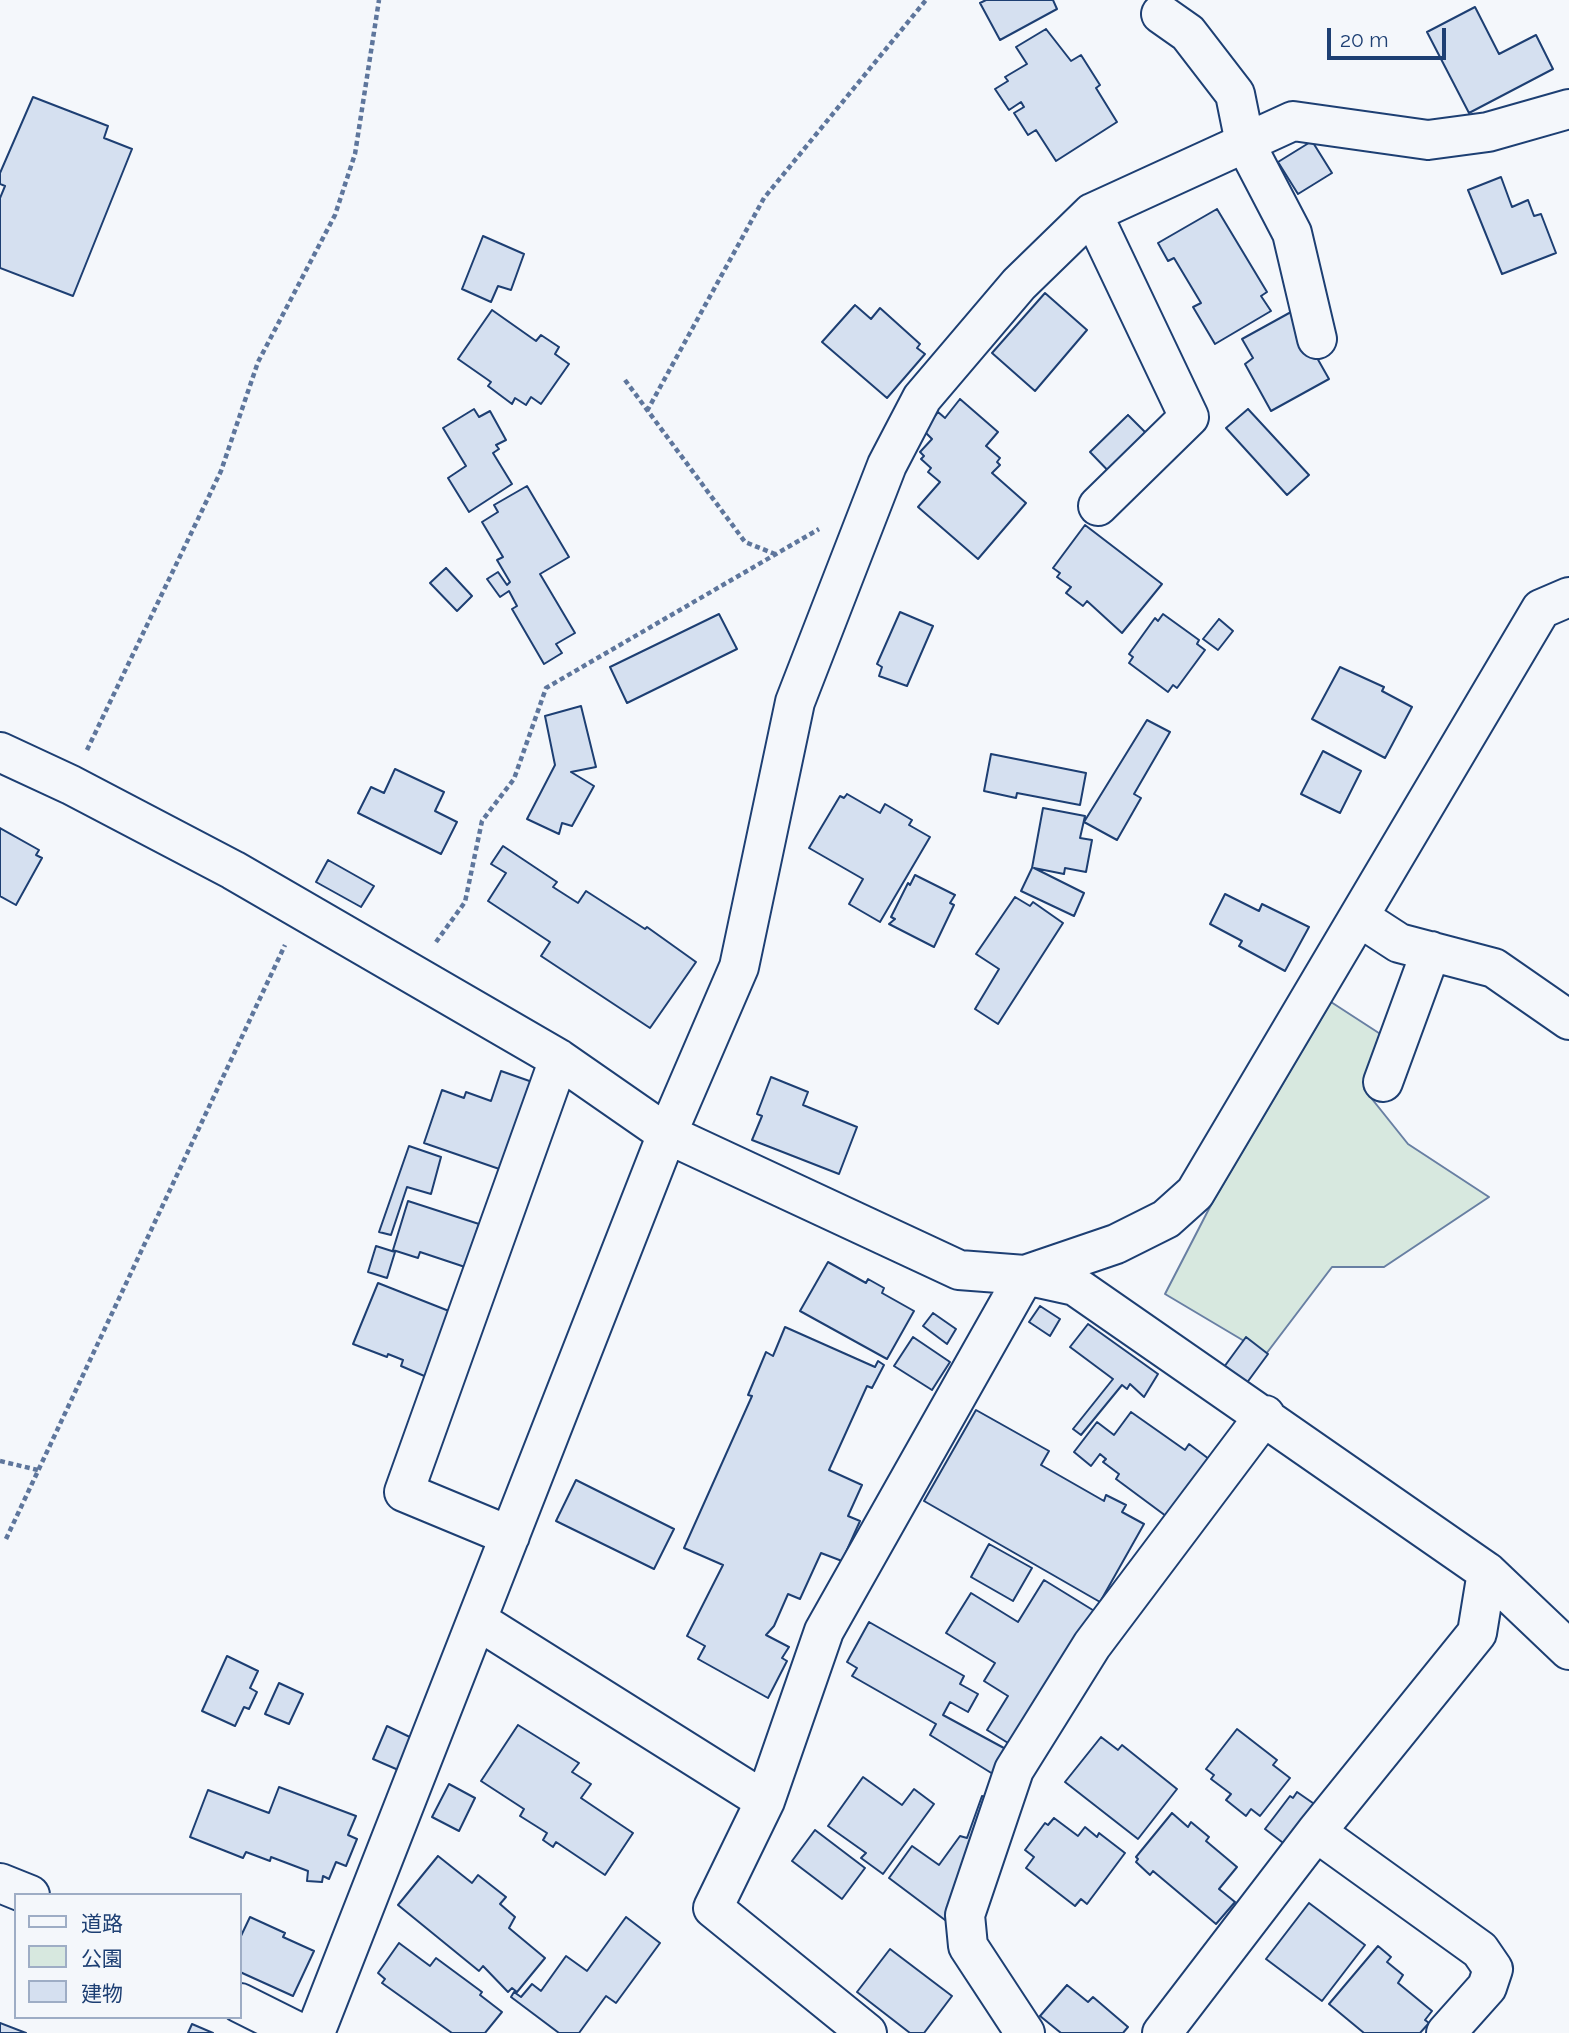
<!DOCTYPE html>
<meta charset="utf-8">
<style>
body{margin:0}
#map{position:relative;width:1569px;height:2033px;overflow:hidden;background:#f4f7fb;font-family:Raleway,"Noto Sans JP",sans-serif}
canvas{display:block}
.legend{position:absolute;left:14px;top:1893px;width:228px;height:126px;box-sizing:border-box;background:#f4f7fb;border:2px solid #9eadc5;margin:0;padding:9px 12px;list-style:none;font-size:21px;color:#1d3f73}
.legend li{display:flex;align-items:center;gap:14px;height:35px}
.legend b{width:35px;border:2px solid #9eadc5}
.scale{position:absolute;left:1327px;top:28px;width:119px;height:32px;box-sizing:border-box;border:4px solid #1d3f73;border-top:0;padding-left:9px;font-size:21px;line-height:24px;white-space:nowrap;color:#1d3f73;-webkit-text-stroke:5px #f4f7fb;paint-order:stroke}
</style>
<div id="map">
<canvas width="1569" height="2033"></canvas>
<ul class="legend">
<li><b style="height:9px;background:#f4f7fb"></b>道路</li>
<li><b style="height:19px;background:#d7e8df"></b>公園</li>
<li><b style="height:19px;background:#d5e0f0"></b>建物</li>
</ul>
<div class="scale">20 m</div>
</div>
<script>
const ctx = document.querySelector('canvas').getContext('2d');
ctx.lineJoin = 'round';
function fill(path, color) { ctx.fillStyle = color; ctx.fill(path, 'evenodd'); }
const poly = rows => new Path2D(rows.map(r => 'M' + r).join(''));
function strokePath(path, color, width, dash) { ctx.strokeStyle = color; ctx.lineWidth = width; ctx.lineCap = dash ? 'butt' : 'round'; ctx.setLineDash(dash || []); ctx.stroke(path); }
const green = poly([
 [1331,1002,1385,1037,1364,1089,1408,1144,1489,1197,1384,1267,1332,1267,1266,1354,1165,1294,1212,1203,1331,1002]
]);
fill(green, '#d7e8df');
strokePath(green, '#687fa3', 2);
const building = poly([
 [986,0,1053,0,1057,9,1000,40,980,3,986,0],
 [1475,7,1499,54,1536,35,1553,69,1469,113,1427,32,1475,7],
 [1046,29,1071,61,1081,55,1100,85,1096,88,1117,122,1056,161,1036,130,1028,135,1014,113,1024,107,1021,102,1009,110,995,89,1008,81,1005,77,1027,64,1016,47,1046,29],
 [33,97,108,126,104,138,132,149,73,296,0,268,0,198,5,186,0,184,0,173,33,97],
 [1312,141,1332,173,1298,194,1278,162,1312,141],
 [1501,177,1512,207,1528,200,1534,216,1541,214,1556,253,1502,274,1468,190,1501,177],
 [1217,209,1267,292,1261,296,1271,311,1215,344,1193,307,1201,303,1174,258,1168,261,1158,243,1217,209],
 [483,236,524,254,511,290,498,286,491,302,462,289,483,236],
 [1045,293,1087,330,1035,391,992,353,1045,293],
 [855,305,871,319,880,308,920,344,917,348,925,354,887,398,822,342,855,305],
 [492,310,536,341,541,335,559,347,555,354,569,364,541,404,531,397,526,405,515,398,512,404,488,386,491,382,458,359,492,310],
 [1291,312,1329,379,1271,411,1245,364,1253,358,1242,339,1291,312],
 [960,399,998,432,986,446,1000,458,997,462,1000,465,992,473,1026,503,978,559,918,507,940,482,928,472,931,468,921,459,924,456,920,452,932,439,923,430,938,412,945,418,960,399],
 [474,409,479,417,490,411,506,440,496,445,499,449,493,453,512,484,469,512,448,478,466,466,443,428,474,409],
 [1248,409,1309,475,1287,495,1226,428,1248,409],
 [1128,415,1157,444,1118,481,1090,452,1128,415],
 [527,486,569,557,540,574,575,633,556,644,562,653,544,664,512,609,517,606,509,591,500,597,487,579,498,572,507,585,510,582,497,560,503,557,482,522,498,512,494,505,527,486],
 [1085,525,1162,584,1122,633,1087,601,1083,606,1066,593,1071,587,1057,577,1060,573,1053,568,1085,525],
 [446,568,472,596,457,611,430,583,446,568],
 [900,612,933,626,907,686,879,676,882,667,877,664,900,612],
 [719,614,737,649,627,703,610,667,719,614],
 [1163,614,1199,640,1197,644,1205,650,1177,688,1173,685,1168,692,1129,663,1133,657,1129,654,1155,618,1158,621,1163,614],
 [1219,619,1233,631,1218,650,1203,639,1219,619],
 [1340,667,1384,687,1382,691,1412,707,1385,758,1312,719,1340,667],
 [581,706,596,767,571,772,594,786,572,826,562,823,559,834,527,819,555,765,545,716,581,706],
 [1147,720,1170,732,1134,794,1141,798,1117,840,1084,822,1147,720],
 [1323,751,1361,771,1340,813,1301,794,1323,751],
 [991,754,1086,773,1080,805,1017,793,1016,798,984,791,991,754],
 [395,769,444,792,435,811,457,822,441,854,358,813,371,787,384,793,395,769],
 [847,794,880,813,885,804,912,820,909,825,930,837,880,922,849,904,863,879,809,848,840,796,844,798,847,794],
 [1043,808,1085,816,1080,838,1092,840,1086,872,1065,868,1064,874,1034,868,1084,893,1074,916,1021,891,1032,868,1043,808],
 [0,828,39,850,36,855,42,858,16,905,0,896,0,828],
 [503,846,557,882,553,887,578,903,586,891,645,929,647,927,696,962,650,1028,541,956,550,942,488,901,506,873,491,864,503,846],
 [328,860,374,886,361,907,316,882,328,860],
 [915,875,955,895,950,903,954,905,934,947,889,924,895,919,891,917,908,883,910,885,915,875],
 [1225,894,1259,911,1262,904,1309,927,1285,971,1239,946,1242,941,1210,924,1225,894],
 [1015,897,1030,906,1033,902,1063,923,998,1024,975,1009,999,969,976,954,1015,897],
 [501,1071,538,1084,508,1172,424,1143,442,1090,464,1098,466,1092,491,1101,501,1071],
 [771,1077,808,1092,803,1105,857,1127,839,1174,752,1140,762,1116,757,1114,771,1077],
 [409,1146,441,1157,431,1194,407,1187,391,1235,379,1232,409,1146],
 [408,1201,479,1224,465,1267,420,1252,418,1258,393,1250,408,1201],
 [376,1246,395,1252,387,1278,368,1272,376,1246],
 [828,1262,866,1283,868,1279,884,1288,882,1293,914,1311,887,1359,800,1311,828,1262],
 [378,1283,454,1313,429,1378,401,1366,403,1360,388,1354,387,1357,353,1344,378,1283],
 [1040,1306,1060,1319,1050,1336,1029,1322,1040,1306],
 [933,1313,956,1329,947,1344,923,1326,933,1313],
 [1088,1324,1158,1374,1144,1397,1130,1384,1127,1389,1122,1385,1081,1435,1073,1429,1113,1379,1070,1347,1088,1324],
 [785,1327,875,1367,878,1361,884,1365,872,1388,867,1386,829,1470,862,1485,848,1516,860,1521,842,1561,821,1553,800,1599,788,1594,774,1626,766,1635,789,1647,782,1658,787,1661,768,1698,698,1659,705,1646,687,1636,723,1565,684,1548,752,1396,748,1395,766,1352,773,1356,785,1327],
 [913,1337,950,1362,932,1390,894,1366,913,1337],
 [1246,1337,1268,1354,1246,1384,1224,1367,1246,1337],
 [976,1410,1049,1451,1041,1465,1104,1501,1106,1495,1126,1505,1122,1512,1144,1524,1100,1602,924,1501,976,1410],
 [1131,1412,1185,1450,1189,1444,1213,1462,1170,1519,1116,1479,1119,1474,1103,1462,1106,1459,1100,1454,1091,1466,1074,1452,1097,1422,1114,1435,1131,1412],
 [576,1480,674,1529,654,1569,556,1521,576,1480],
 [989,1544,1032,1568,1013,1601,971,1577,989,1544],
 [1044,1580,1096,1612,1013,1746,987,1730,1008,1696,984,1681,995,1663,946,1633,971,1593,1018,1622,1044,1580],
 [869,1622,964,1676,960,1684,978,1694,968,1712,950,1702,943,1715,1015,1754,1001,1779,930,1735,936,1724,852,1676,857,1668,847,1662,869,1622],
 [227,1656,258,1671,250,1688,257,1692,249,1709,244,1707,235,1726,202,1711,227,1656],
 [279,1683,303,1694,289,1724,265,1714,279,1683],
 [518,1725,579,1763,572,1772,591,1784,581,1798,633,1833,605,1875,556,1842,553,1847,543,1840,547,1833,520,1816,524,1809,481,1781,518,1725],
 [387,1726,416,1740,403,1772,373,1759,387,1726],
 [1237,1729,1277,1760,1273,1765,1290,1778,1260,1816,1251,1809,1246,1816,1226,1800,1231,1794,1211,1779,1214,1775,1206,1769,1237,1729],
 [1101,1737,1118,1750,1122,1745,1177,1789,1138,1839,1065,1782,1101,1737],
 [863,1777,902,1805,914,1789,934,1804,883,1874,861,1858,866,1853,828,1826,863,1777],
 [449,1784,475,1798,459,1831,432,1817,449,1784],
 [279,1787,356,1816,348,1835,357,1839,346,1866,336,1862,329,1879,323,1876,322,1882,307,1881,308,1871,271,1857,270,1861,246,1852,243,1858,190,1837,208,1790,269,1813,279,1787],
 [1297,1792,1323,1810,1291,1849,1265,1829,1290,1796,1293,1798,1297,1792],
 [982,1796,992,1799,949,1923,889,1878,912,1846,939,1865,960,1836,967,1838,982,1796],
 [1172,1813,1188,1827,1191,1822,1209,1837,1206,1841,1237,1867,1219,1889,1235,1902,1216,1924,1153,1871,1150,1875,1136,1862,1138,1859,1136,1857,1172,1813],
 [1054,1818,1078,1836,1085,1827,1097,1837,1099,1833,1125,1853,1087,1904,1081,1899,1075,1906,1026,1868,1034,1857,1025,1850,1045,1823,1048,1825,1054,1818],
 [815,1830,865,1868,842,1899,792,1861,815,1830],
 [438,1856,472,1883,478,1875,506,1897,500,1904,515,1917,509,1928,545,1958,517,1992,512,1988,508,1992,483,1966,479,1971,398,1905,438,1856],
 [1309,1903,1365,1945,1322,2001,1266,1959,1309,1903],
 [250,1917,285,1933,283,1937,314,1951,293,1996,240,1972,240,1938,250,1917],
 [626,1917,660,1943,616,2003,606,1996,579,2033,559,2033,511,1997,514,1992,521,1997,532,1984,541,1991,566,1956,587,1971,626,1917],
 [399,1943,430,1966,436,1958,482,1992,480,1995,502,2012,485,2033,452,2033,382,1983,385,1979,378,1973,399,1943],
 [1378,1946,1391,1957,1387,1962,1403,1975,1398,1983,1432,2011,1425,2020,1429,2023,1420,2033,1364,2033,1329,2004,1378,1946],
 [890,1949,952,1996,924,2033,910,2033,857,1992,890,1949],
 [1067,1985,1088,2002,1093,1997,1128,2027,1123,2033,1061,2033,1040,2016,1067,1985],
 [0,2023,26,2033,0,2033,0,2023],
 [192,2024,213,2033,188,2033,192,2024]
]);
fill(building, '#d5e0f0');
strokePath(building, '#1d3f73', 2);
const minor = poly([
 [1161,14,1188,33,1235,94,1245,143,1292,233,1317,339],
 [1092,213,1189,417,1098,506],
 [0,752,71,785,233,870,559,1059,667,1134,959,1270,1025,1275,1075,1286,1487,1572,1569,1650],
 [1359,917,1399,943,1494,968,1569,1020],
 [1383,1082,1431,951],
 [510,1536,404,1492,559,1059],
 [477,1620,765,1801],
 [1316,1832,1480,1950,1493,1969,1487,1987,1446,2033],
 [0,1883,30,1895],
 [240,2003,300,2033],
 [315,2033,667,1134,739,967,795,702,887,465,922,398,1019,284,1092,213,1293,121,1428,140,1488,132,1569,109],
 [867,2033,713,1908,765,1801,824,1631,1025,1275,1116,1244,1166,1219,1195,1193,1541,609,1569,597],
 [1025,2033,968,1946,965,1915,1014,1770,1092,1645,1265,1415],
 [1162,2033,1316,1832,1477,1633,1487,1572]
]);
strokePath(minor, '#1d3f73', 42);
strokePath(poly([
 [625,380,745,542,775,554],
 [647,411,764,198,926,0],
 [87,750,221,471,258,362,335,215,355,154,379,0],
 [436,942,465,902,482,821,514,779,546,688,819,529],
 [0,1461,38,1470],
 [6,1539,285,945]
]), '#5e769c', 4.5, [5, 3.5]);
strokePath(minor, '#f4f7fb', 38);
</script>
